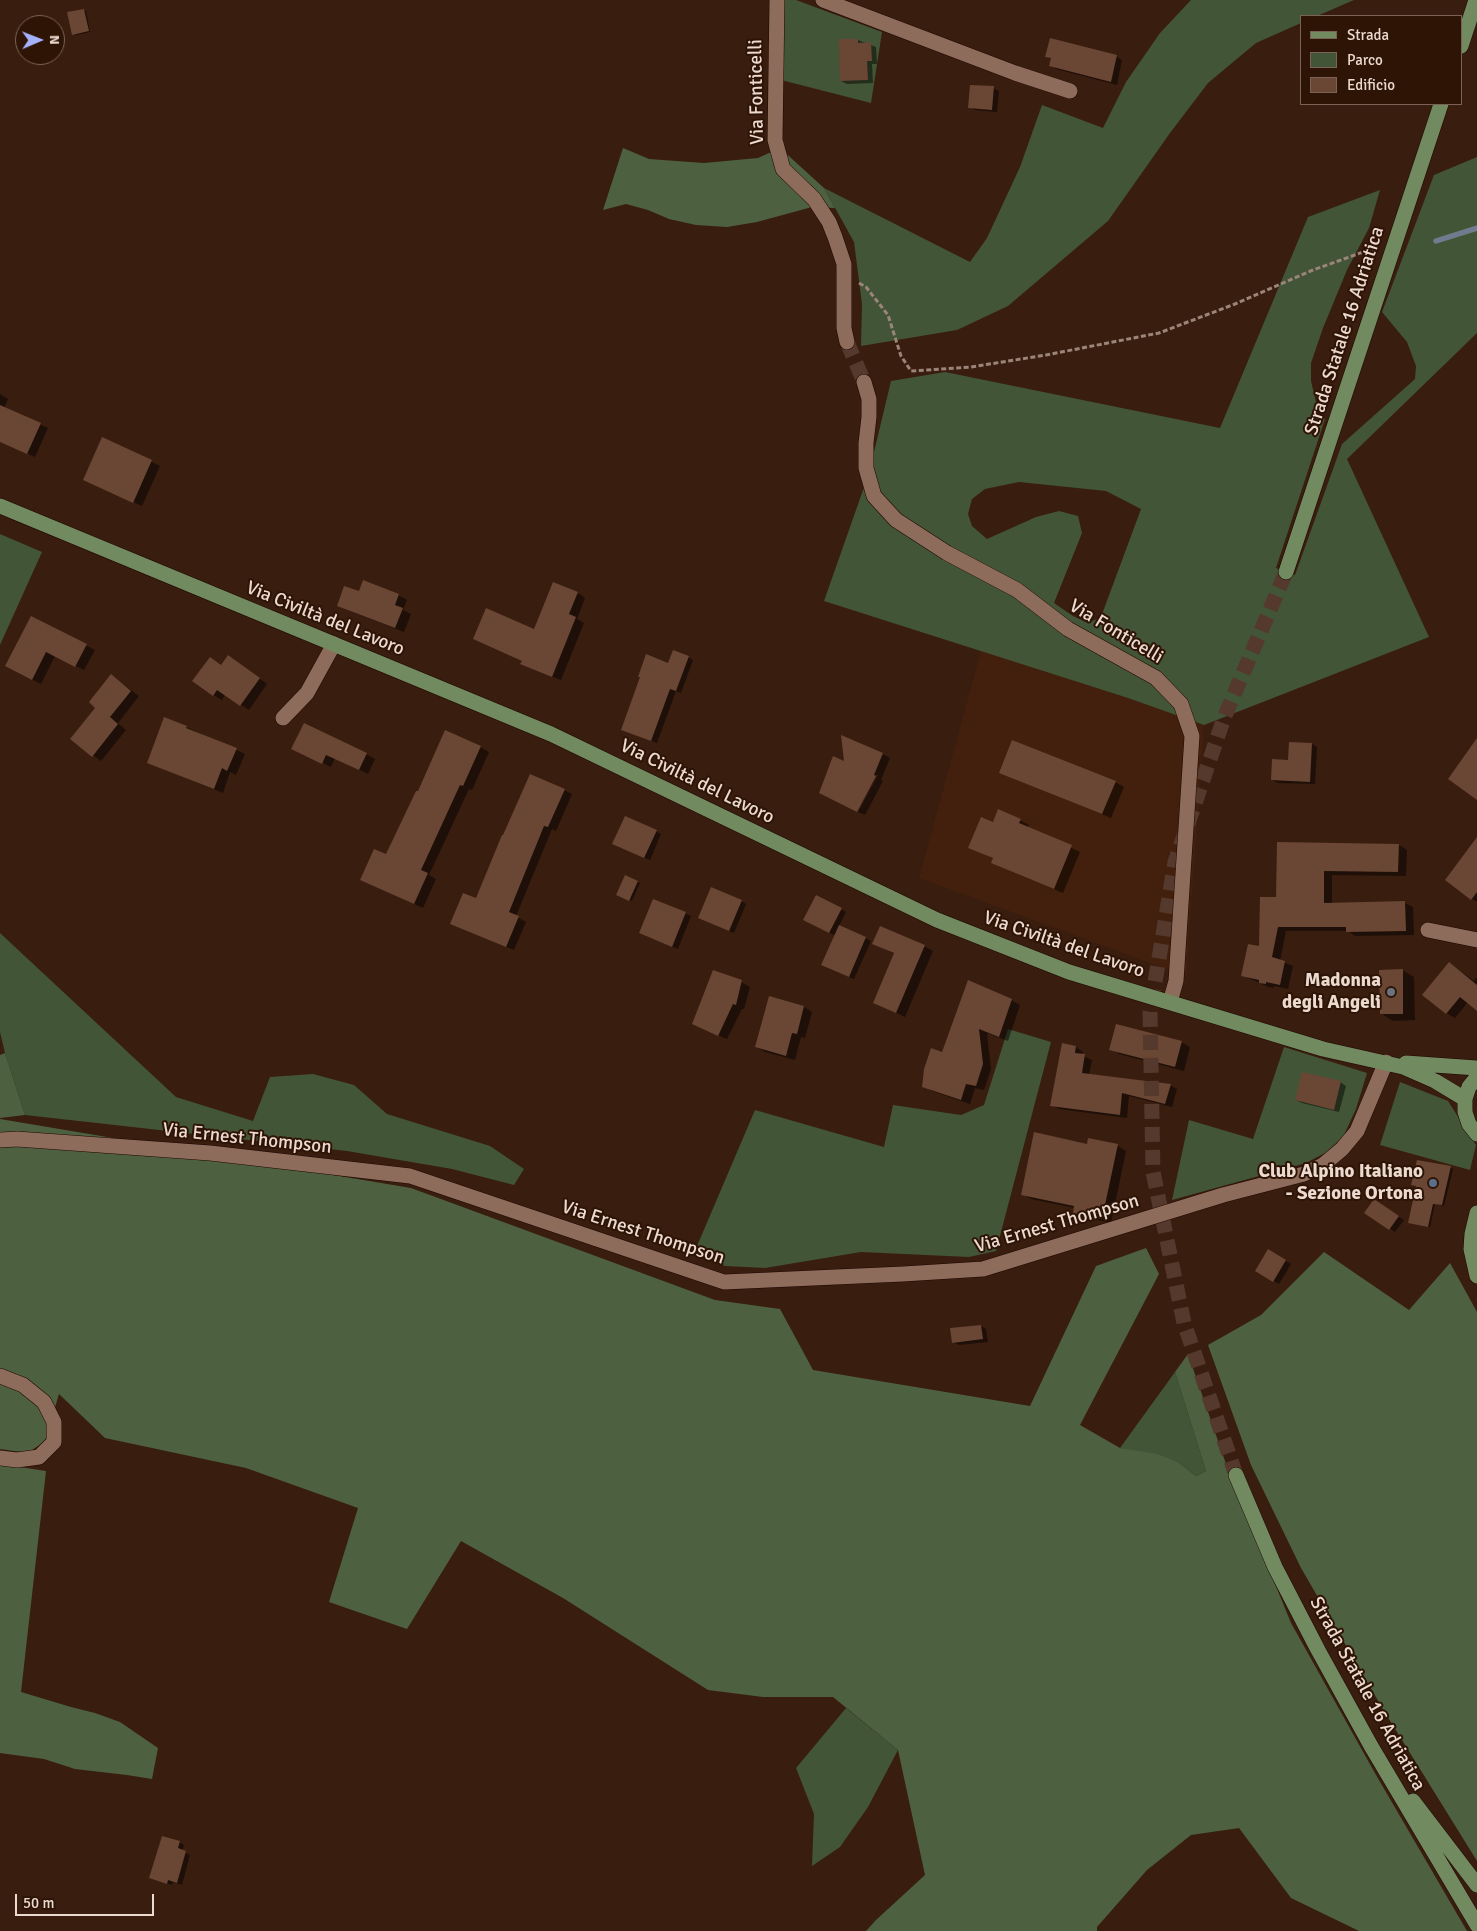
<!DOCTYPE html>
<meta charset="utf-8">
<style>
body{margin:0}
#map{position:relative;width:1477px;height:1931px;overflow:hidden;background:#391d0f;font-family:Signika,sans-serif}
canvas{display:block}
.legend{position:absolute;left:1300px;top:15px;width:162px;height:90px;box-sizing:border-box;background:#2e1405;border:1px solid #7a6356;margin:0;padding:6px 9px;list-style:none;font-size:15px;color:#ecd9d0}
.legend li{display:flex;align-items:center;gap:10px;height:25px}
.legend b{width:25px;border:1px solid #7a6356}
.north{position:absolute;left:15px;top:15px;width:50px;height:50px;box-sizing:border-box;background:#2e1405;border:1px solid #7a6356;border-radius:50%;rotate:89deg;font-size:14px;font-weight:700;line-height:20px;text-align:center;color:#ecd9d0}
.north::after{content:'';display:block;margin:auto;width:18px;height:22px;background:#a6b1fc;clip-path:polygon(50% 0,100% 100%,50% 72%,0 100%)}
.scale{position:absolute;left:15px;top:1894px;width:139px;height:22px;box-sizing:border-box;border:2px solid #ecd9d0;border-top:0;padding-left:6px;font-size:15px;line-height:18px;white-space:nowrap;color:#ecd9d0;-webkit-text-stroke:4px #2e1405;paint-order:stroke}
</style>
<div id="map">
<canvas width="1477" height="1931"></canvas>
<ul class="legend">
<li><b style="height:6px;background:#718a60"></b>Strada</li>
<li><b style="height:14px;background:#425536"></b>Parco</li>
<li><b style="height:14px;background:#6a4634"></b>Edificio</li>
</ul>
<div class="north">N</div>
<div class="scale">50 m</div>
</div>
<script>
const ctx = document.querySelector('canvas').getContext('2d');
ctx.lineJoin = 'round';
function fill(path, color) { ctx.fillStyle = color; ctx.fill(path, 'evenodd'); }
const poly = rows => new Path2D(rows.map(r => 'M' + r).join(''));
function strokePath(path, color, width, dash) { ctx.strokeStyle = color; ctx.lineWidth = width; ctx.lineCap = dash ? 'butt' : 'round'; ctx.setLineDash(dash || []); ctx.stroke(path); }
function drawText(font, color, halo, rows, align = 'center') {
  ctx.font = font + ' Signika,sans-serif'; ctx.lineWidth = 4; ctx.setLineDash([]); ctx.textBaseline = 'middle'; ctx.strokeStyle = halo; ctx.fillStyle = color; for (const [text, x, y, turn = 0] of rows) {
    ctx.save(); ctx.translate(x, y); ctx.rotate((+turn || 0) * Math.PI / 180); ctx.textAlign = isNaN(turn) ? turn : align; if (halo) ctx.strokeText(text, 0, 0); ctx.fillText(text, 0, 0); ctx.restore();
  }
}
fill(poly([
 [981,651,1128,698,1204,725,1186,976,919,878]
]), '#42200d');
fill(poly([
 [783,0,796,0,882,32,871,103,781,80],
 [1191,0,1354,0,1317,16,1301,16,1301,23,1256,43,1208,83,1170,133,1108,221,1008,306,957,330,861,346,862,304,854,242,824,188,970,262,987,238,1020,167,1042,105,1103,128,1126,82,1160,33],
 [1477,157,1477,333,1347,459,1429,637,1204,725,1128,698,824,601,869,473,891,381,945,372,1220,428,1308,217,1380,190,1369,228,1347,270,1323,328,1311,363,1311,381,1319,415,1325,419,1276,568,1295,575,1342,444,1415,379,1416,366,1407,342,1382,312,1434,175],
 [1019,482,1106,491,1141,509,1101,617,1088,623,1073,616,1054,603,1082,533,1078,516,1059,511,1036,517,987,539,972,526,968,514,972,499,985,489],
 [0,534,42,552,0,645],
 [0,933,176,1097,253,1121,270,1077,313,1074,354,1085,387,1114,490,1146,524,1169,514,1185,452,1169,347,1151,25,1115,5,1053,0,1032],
 [1008,1029,1051,1042,996,1251,969,1257,861,1252,765,1268,725,1266,694,1253,755,1110,884,1147,893,1105,961,1115,984,1105],
 [1284,1047,1367,1073,1356,1109,1343,1137,1325,1153,1306,1163,1172,1200,1189,1120,1253,1139],
 [1400,1082,1448,1101,1476,1145,1470,1170,1380,1145],
 [1175,1372,1206,1471,1196,1476,1178,1462,1120,1448],
 [846,1708,898,1750,868,1807,840,1847,812,1866,814,1814,796,1768]
]), '#425536');
fill(poly([
 [623,148,649,159,704,163,758,158,780,148,824,188,835,208,812,207,757,222,727,227,696,225,669,219,648,210,626,204,603,210],
 [5,1053,25,1115,0,1118,0,1055],
 [0,1119,411,1188,715,1300,780,1309,813,1370,1030,1406,1096,1266,1146,1248,1159,1274,1080,1425,1120,1448,1157,1454,1178,1462,1196,1476,1206,1471,1175,1372,1188,1354,1226,1464,1291,1623,1376,1775,1467,1931,1359,1931,1291,1898,1239,1828,1191,1835,1147,1870,1097,1927,1097,1931,866,1931,876,1920,925,1875,898,1750,833,1697,763,1697,708,1690,563,1598,461,1541,407,1629,329,1602,358,1508,246,1468,105,1438,59,1394,45,1441,28,1453,0,1449],
 [1324,1252,1409,1310,1450,1263,1477,1312,1477,1861,1384,1711,1301,1568,1251,1465,1208,1345,1261,1315],
 [0,1464,46,1471,21,1692,71,1707,95,1713,120,1722,158,1748,152,1779,127,1775,75,1769,44,1759,0,1753]
]), '#4d6140');
fill(poly([
 [83,10,86,11,90,32,76,35,73,34],
 [1051,39,1117,57,1122,60,1117,85,1056,69,1051,65,1052,59,1046,56],
 [858,40,876,47,877,64,872,64,873,83,847,84,841,81],
 [993,88,999,91,997,112,975,110,970,107],
 [0,394,8,399,4,408,48,428,35,457,9,445,0,432],
 [103,438,160,466,142,506,93,484],
 [359,593,398,595,407,600,403,610,411,614,404,632,347,610,338,605],
 [578,593,585,598,577,619,584,623,561,680,530,668,522,664,523,661,474,639,535,631],
 [31,618,95,650,84,670,55,656,41,684,15,671],
 [229,656,267,684,249,710,225,694,222,700,213,695,222,666],
 [688,657,693,660,681,693,676,691,657,743,628,732,668,664],
 [112,676,139,696,118,723,126,730,101,761,71,739,97,708],
 [186,727,245,754,236,775,230,772,223,793,149,762],
 [1312,744,1317,747,1315,784,1278,783,1272,780,1289,761],
 [480,747,489,752,472,790,469,789,429,875,436,879,423,908,370,884,387,856],
 [301,753,366,754,375,759,368,774,335,758,331,767],
 [882,754,890,758,881,780,883,781,865,815,858,812,878,775,875,775,856,811,845,763],
 [1000,772,1115,782,1124,787,1111,818],
 [564,790,572,794,556,831,552,829,516,916,526,922,514,950,459,927,476,899],
 [1020,820,1029,825,1027,828,1080,852,1063,893,1001,867,994,859,970,847,994,824],
 [656,831,661,834,650,860,619,847],
 [1278,843,1399,845,1407,850,1406,876,1332,875,1332,904,1405,903,1413,907,1414,935,1355,936,1348,931,1286,931,1280,961,1293,966,1288,989,1274,986,1274,988,1268,987,1242,975,1261,948,1277,898],
 [1477,849,1477,902,1472,899],
 [625,877,640,883,632,901,618,895],
 [654,900,691,916,678,949,646,936],
 [741,901,746,904,734,933,699,918],
 [841,909,846,912,839,926,871,941,854,979,828,968,836,936,810,923],
 [874,944,924,946,933,951,905,1017,874,1002,895,954],
 [1449,963,1474,981,1477,977,1477,1009,1468,1002,1455,1018,1446,1013],
 [1402,970,1414,977,1415,1020,1393,1021,1382,1014],
 [741,982,750,987,744,1009,742,1009,727,1039,702,1028],
 [770,998,804,1007,812,1012,805,1038,801,1037,795,1060,765,1052,757,1047],
 [1011,1000,1020,1005,1008,1041,987,1033,991,1069,984,1090,975,1088,970,1104,932,1091,924,1086,943,1053],
 [1181,1042,1190,1047,1184,1071,1119,1054,1111,1049],
 [1063,1045,1076,1047,1083,1052,1082,1055,1092,1060,1089,1075,1170,1085,1177,1089,1172,1107,1129,1096,1127,1118,1059,1109,1052,1105],
 [1340,1082,1346,1086,1339,1112,1302,1103,1296,1100],
 [1088,1145,1118,1146,1126,1151,1111,1223,1083,1217,1074,1213,1075,1208,1031,1199,1023,1194],
 [1450,1167,1453,1169,1444,1206,1435,1204,1430,1227,1411,1223],
 [1380,1204,1404,1220,1395,1232,1366,1213],
 [1269,1251,1291,1264,1279,1284,1256,1271],
 [981,1326,986,1329,988,1342,959,1345,953,1342],
 [179,1842,184,1845,182,1851,190,1855,182,1885,173,1882,172,1885,150,1878]
]), '#0007');
strokePath(poly([
 [1436,241,1477,228]
]), '#707c8e', 5.5);
fill(poly([
 [84,9,89,31,72,35,67,12],
 [1050,38,1117,55,1111,82,1049,66,1051,58,1045,57],
 [839,39,858,39,858,43,871,42,872,61,867,61,868,80,840,81],
 [970,85,994,86,992,110,968,108],
 [0,405,41,423,27,454,0,442],
 [102,437,152,460,133,503,83,480],
 [363,580,399,594,395,605,403,608,395,628,337,606,344,586,359,591],
 [553,582,578,592,569,614,576,617,552,677,520,664,522,661,473,639,486,608,534,629],
 [31,616,87,644,75,667,46,652,32,680,5,666],
 [673,650,689,656,676,691,670,689,651,741,621,730,640,677,638,677,646,654,668,663],
 [228,655,260,678,240,706,217,690,213,696,192,681,210,657,221,665],
 [111,674,131,691,110,717,118,724,92,757,70,739,95,708,89,702],
 [164,717,187,726,186,728,237,748,227,771,222,768,214,789,147,763],
 [304,723,367,753,359,770,326,755,322,764,291,749],
 [445,730,481,746,463,786,460,785,421,870,428,873,414,904,360,880,374,849,386,854,416,791,418,791],
 [841,735,883,753,874,775,876,776,857,812,819,793,833,756,844,761],
 [1477,738,1477,800,1448,779],
 [1012,740,1116,781,1102,814,999,773],
 [1289,742,1312,743,1310,782,1271,780,1272,759,1288,760],
 [530,774,565,789,548,827,544,826,509,912,519,916,506,947,450,924,463,893,476,898,502,835,503,835],
 [998,809,1021,819,1019,823,1072,845,1054,889,991,863,993,858,968,848,981,817,993,822],
 [625,816,657,830,644,858,612,844],
 [1477,837,1477,892,1471,900,1445,880],
 [1277,842,1399,844,1398,872,1324,871,1324,903,1405,901,1406,931,1346,932,1346,927,1278,927,1272,957,1285,961,1280,985,1266,982,1266,984,1259,983,1259,980,1241,976,1248,944,1259,946,1260,897,1276,897],
 [625,875,638,881,629,901,616,895],
 [711,887,742,900,729,931,698,918],
 [816,895,842,908,829,933,803,920],
 [653,899,686,912,672,947,639,933],
 [839,925,866,937,849,977,821,965],
 [880,926,925,945,896,1013,873,1003,894,953,872,944],
 [1449,962,1477,985,1477,1011,1460,997,1446,1014,1422,995],
 [1403,969,1403,1014,1380,1014,1379,970],
 [713,970,742,980,736,1005,733,1004,718,1036,692,1024],
 [968,980,1012,999,999,1037,979,1029,983,1064,976,1086,966,1084,961,1100,922,1087,924,1069,931,1048,942,1052],
 [769,996,804,1006,797,1034,792,1033,786,1056,755,1047],
 [1116,1024,1182,1041,1175,1067,1109,1050],
 [1062,1043,1076,1046,1075,1053,1085,1054,1082,1073,1171,1084,1165,1104,1122,1093,1120,1115,1050,1106],
 [1302,1072,1341,1081,1334,1110,1295,1100],
 [1034,1132,1087,1144,1088,1138,1118,1144,1102,1219,1073,1213,1074,1206,1021,1195],
 [1417,1160,1451,1166,1442,1205,1433,1204,1428,1227,1408,1223,1416,1186,1411,1185],
 [1374,1199,1399,1216,1389,1230,1364,1213],
 [1268,1249,1286,1260,1273,1282,1255,1271],
 [981,1325,983,1339,952,1343,950,1328],
 [162,1836,180,1841,178,1848,186,1851,177,1883,168,1880,167,1884,149,1878]
]), '#6a4634');
strokePath(poly([
 [847,342,864,382]
]), '#54392c', 15, [15, 8]);
strokePath(poly([
 [1236,1475,1184,1323,1153,1172,1150,1012,1175,862,1224,718,1286,572]
]), '#54392c', 15, [15, 8]);
const minor = poly([
 [777,0,775,140,783,169,814,199,829,222,835,237,844,264,844,328,847,342],
 [823,0,1015,73,1070,91],
 [864,382,869,399,869,417,866,443,866,468,874,496,896,520,947,553,1017,590,1068,629,1156,678,1181,704,1192,736,1176,981,1170,1002],
 [283,718,307,693,334,644],
 [1428,930,1477,940],
 [0,1140,17,1139,210,1153,410,1176,724,1282,903,1274,983,1269,1223,1195,1304,1174,1323,1165,1342,1149,1357,1131,1386,1062],
 [0,1376,23,1385,44,1402,54,1422,54,1442,39,1457,17,1460,0,1458]
]);
const major = poly([
 [1461,46,1476,0],
 [0,506,551,734,937,920,1069,972,1323,1049,1403,1067,1435,1081,1465,1099],
 [1286,572,1441,104],
 [1406,1063,1477,1068],
 [1477,1077,1469,1087,1465,1099,1465,1112,1469,1124,1477,1134],
 [1477,1213,1472,1234,1471,1249,1477,1276],
 [1236,1475,1275,1567,1318,1650,1371,1746,1477,1925],
 [1413,1801,1477,1885]
]);
strokePath(minor, '#1f0600', 16);
strokePath(major, '#1f0600', 16);
strokePath(poly([
 [859,283,866,287,888,315,901,356,911,371,971,367,1046,355,1159,333,1235,304,1313,270,1366,251,1376,250]
]), '#9b8478', 3, [5, 2.5]);
strokePath(minor, '#8d6c5b', 15);
strokePath(major, '#718a60', 15);
for (const [x, y, r, color] of [
 [1391,992,5,"#6b7280"],
 [1433,1183,5,"#5c6f8a"]
]) { const dot = new Path2D(); dot.arc(x, y, r, 0, 2 * Math.PI); ctx.fillStyle = color; ctx.fill(dot); strokePath(dot, '#2e1405', 2); }
drawText('19px', '#ecd9d0', '#2e1405', [
 ["Via Fonticelli",757,92,-91],
 ["Strada Statale 16 Adriatica",1345,331,-72],
 ["Via Civiltà del Lavoro",325,619,22],
 ["Via Fonticelli",1116,632,31],
 ["Via Civiltà del Lavoro",697,782,26],
 ["Via Civiltà del Lavoro",1064,945,19],
 ["Via Ernest Thompson",247,1139,6],
 ["Via Ernest Thompson",1057,1224,-16],
 ["Via Ernest Thompson",643,1233,18],
 ["Strada Statale 16 Adriatica",1367,1694,61]
]);
drawText('bold 19px', '#ecd9d0', '#2e1405', [
 ["Madonna",1381,981],
 ["degli Angeli",1381,1003],
 ["Club Alpino Italiano",1423,1172],
 ["- Sezione Ortona",1423,1194]
], 'right');
</script>
